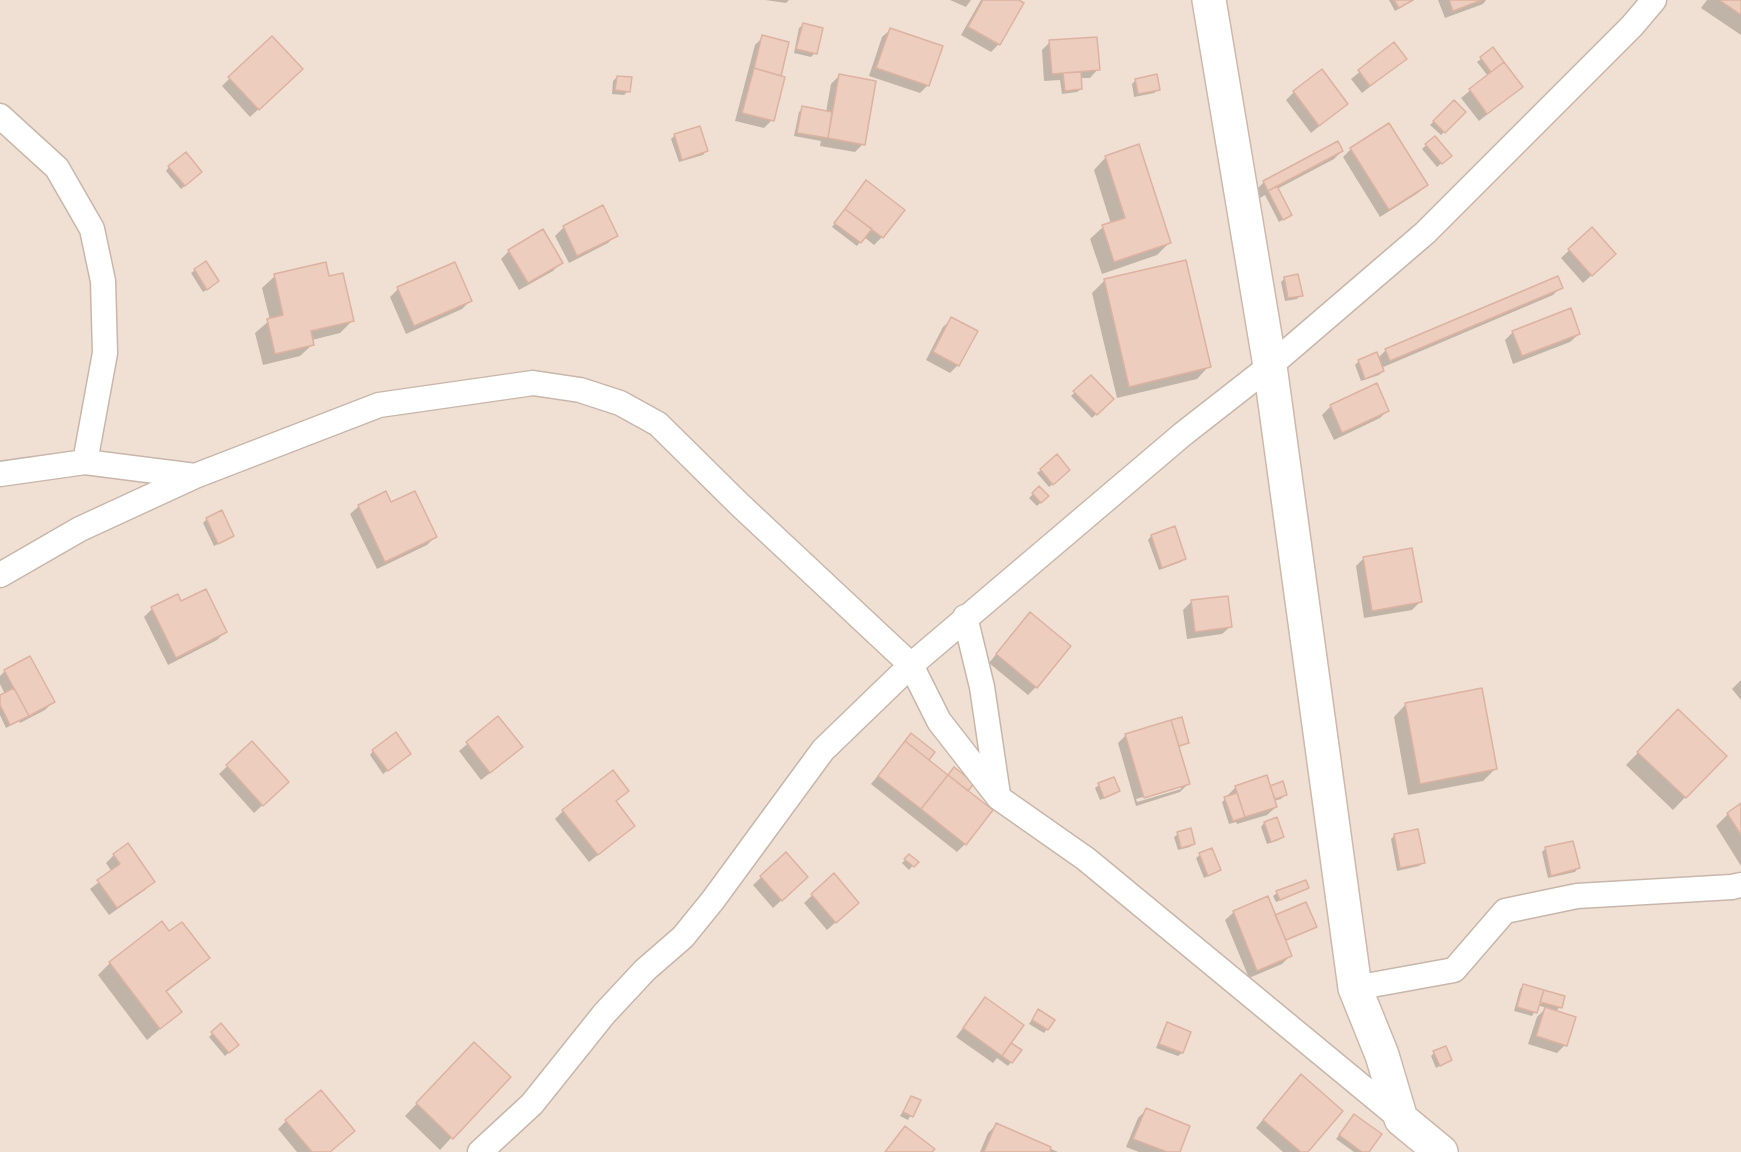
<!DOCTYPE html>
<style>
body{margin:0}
canvas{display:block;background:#faefe3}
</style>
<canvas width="1741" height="1152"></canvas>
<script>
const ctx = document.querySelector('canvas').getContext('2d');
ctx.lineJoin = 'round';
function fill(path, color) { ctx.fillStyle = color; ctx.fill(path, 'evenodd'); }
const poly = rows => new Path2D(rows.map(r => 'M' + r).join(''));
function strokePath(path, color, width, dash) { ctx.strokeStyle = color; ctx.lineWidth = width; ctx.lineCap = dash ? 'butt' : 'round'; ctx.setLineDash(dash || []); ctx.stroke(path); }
fill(poly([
 [0,0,1741,0,1741,1152,0,1152]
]), '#f0e0d3');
fill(poly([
 [765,0,789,0,786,3],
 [950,0,971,0,966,7],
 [981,0,1016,0,999,44,991,52,961,35],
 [1389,0,1414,0,1395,11],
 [1438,0,1486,0,1483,4,1445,18],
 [1707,0,1741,0,1741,35,1701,8],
 [803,25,815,53,811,57,794,53,799,28],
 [891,29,928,85,920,93,869,76,882,37],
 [763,37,779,77,772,120,764,128,735,121,755,45],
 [1050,42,1098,69,1090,78,1080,78,1081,89,1077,92,1062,94,1060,80,1044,81,1042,50],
 [1394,44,1405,59,1362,93,1351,79],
 [1493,50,1497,67,1521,87,1479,121,1461,98,1488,76,1477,62],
 [839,76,863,144,855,152,820,146,821,141,794,136,799,112,803,108,826,112,831,84],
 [293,77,250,117,222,86,230,78],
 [617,77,628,91,624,95,612,94,613,81],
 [1136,80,1158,90,1154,93,1134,97,1132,84],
 [1294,92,1346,104,1311,133,1286,100],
 [1454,102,1464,112,1441,135,1430,125],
 [675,135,706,151,703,155,679,162,671,139],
 [1434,138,1450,156,1437,167,1422,149],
 [1351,149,1426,185,1418,193,1380,217,1343,157],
 [1342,151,1334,159,1277,189,1291,215,1279,222,1265,195,1260,198,1256,190,1264,182],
 [1106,157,1169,243,1157,255,1102,274,1090,239,1103,227,1111,224,1094,170],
 [169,167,197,176,181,189,166,171],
 [866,182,882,237,874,245,864,237,857,246,832,227],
 [603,207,616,235,608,243,569,263,555,236,564,227],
 [1592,229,1606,262,1583,283,1561,258],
 [509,251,561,263,553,271,519,290,501,259],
 [205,263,214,285,203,292,191,273],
 [275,276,328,278,352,321,340,333,312,340,313,344,300,356,263,365,255,333,270,320,262,288],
 [1285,278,1301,295,1297,299,1285,301,1281,282],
 [1104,281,1209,366,1197,379,1117,398,1092,293],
 [1561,287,1553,295,1381,368,1383,371,1379,375,1361,381,1355,365,1359,361,1378,358,1386,350],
 [398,289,470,301,462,309,406,334,390,297],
 [952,319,958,365,950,373,926,360,943,327],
 [1513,332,1579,334,1570,342,1513,364,1505,340],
 [1091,377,1112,399,1092,418,1071,396],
 [1376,385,1388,410,1380,418,1334,440,1322,415,1331,406],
 [1041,470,1065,474,1049,487,1037,473],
 [1039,488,1047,496,1037,506,1029,498],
 [391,504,435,537,427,545,377,569,350,514,359,506],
 [207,519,232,536,214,546,203,523],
 [1151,536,1185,558,1181,562,1159,570,1148,540],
 [1364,558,1420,602,1412,610,1364,618,1356,566],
 [177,596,180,603,225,632,217,640,168,665,144,617,152,609],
 [1191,602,1231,626,1222,634,1187,639,1183,610],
 [1022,622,1036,687,1028,695,989,663],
 [5,671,53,702,45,710,20,723,19,721,6,728,0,715,0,697,5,694,0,684,0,676],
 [1741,680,1741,700,1732,689],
 [1406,704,1495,769,1483,781,1408,795,1394,717],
 [498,718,513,755,481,780,459,751],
 [1181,719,1188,742,1178,748,1188,784,1180,792,1136,806,1118,743,1126,735],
 [1181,786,1181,789,1137,802,1136,799],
 [1666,724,1725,756,1673,810,1626,765],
 [252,743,287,782,254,813,219,774],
 [902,746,927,760,966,791,965,844,957,852,871,784],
 [373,751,406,757,383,774,370,755],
 [1099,785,1118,791,1115,794,1100,800,1095,788],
 [1236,787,1269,787,1285,795,1281,799,1274,801,1276,807,1267,815,1237,824,1236,822,1229,824,1222,802,1228,797,1228,795],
 [615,802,625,833,589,862,555,819,563,811],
 [1741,805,1741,866,1716,826,1728,814],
 [1264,823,1282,836,1279,840,1267,844,1261,827],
 [1417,831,1423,863,1419,866,1397,871,1391,839,1394,836],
 [1178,834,1194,844,1190,847,1178,850,1174,837],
 [1572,842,1578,868,1575,872,1548,878,1542,852,1545,849],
 [786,854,798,885,773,908,753,885],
 [114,855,153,882,145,890,109,915,90,889,112,872,106,863],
 [1200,855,1220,870,1204,878,1196,858],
 [909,856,916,862,909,870,902,863],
 [834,875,849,910,827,930,804,903],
 [1307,888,1303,891,1276,902,1273,896,1277,893],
 [1234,912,1315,927,1311,930,1285,941,1290,956,1282,964,1249,978,1225,920],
 [161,923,169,934,208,958,195,970,165,993,180,1012,147,1040,98,975,110,963],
 [1524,985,1560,1007,1555,1012,1565,1045,1557,1053,1528,1044,1537,1017,1546,1008,1538,1005,1532,1016,1514,1011,1520,989],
 [985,999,1011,1062,1008,1066,997,1058,993,1063,956,1037],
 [1038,1011,1047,1029,1044,1033,1029,1024],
 [1167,1024,1189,1033,1182,1053,1178,1056,1156,1048,1164,1028],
 [221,1025,234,1048,225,1056,209,1037],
 [1434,1053,1450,1060,1436,1068,1431,1056],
 [462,1056,452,1137,440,1150,405,1116],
 [1293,1084,1306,1152,1283,1152,1256,1128],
 [912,1098,919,1101,908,1120,900,1116],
 [1146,1110,1178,1152,1139,1152,1126,1147,1138,1118],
 [1351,1119,1367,1152,1354,1152,1336,1139],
 [286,1121,329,1152,297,1152,278,1129],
 [996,1125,1058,1152,980,1152,988,1133]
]), '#0003');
const building = poly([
 [983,0,1019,0,1024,3,1000,45,968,27,983,0],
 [1394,0,1413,0,1399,8,1394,0],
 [1449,0,1482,0,1453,11,1449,0],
 [1719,0,1741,0,1741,15,1719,0],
 [803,23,823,28,817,54,796,49,803,23],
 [890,28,943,46,929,86,876,68,890,28],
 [762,35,789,42,781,76,754,68,762,35],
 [272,36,303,69,259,110,228,77,272,36],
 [1097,37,1100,70,1052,74,1049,40,1097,37],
 [1394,42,1407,59,1370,86,1358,70,1394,42],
 [1493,47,1504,62,1491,72,1480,57,1493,47],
 [1504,62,1523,87,1487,114,1469,89,1504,62],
 [754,68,785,77,774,121,742,113,754,68],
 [1322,69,1348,104,1319,126,1293,91,1322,69],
 [1081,72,1082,89,1065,91,1063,73,1081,72],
 [839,74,876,81,865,145,828,138,839,74],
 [1157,74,1160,90,1138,94,1135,79,1157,74],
 [617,76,632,77,630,92,615,90,617,76],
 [1454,100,1466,112,1445,133,1433,121,1454,100],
 [802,106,832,112,828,138,797,133,802,106],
 [1389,123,1428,185,1389,210,1350,148,1389,123],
 [700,126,708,151,682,160,674,134,700,126],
 [1435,136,1452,156,1442,164,1425,144,1435,136],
 [1338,141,1343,151,1268,191,1263,181,1338,141],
 [1139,144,1171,243,1114,262,1102,225,1125,218,1105,156,1139,144],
 [186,152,202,172,185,186,168,166,186,152],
 [866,180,905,210,883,238,845,209,866,180],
 [1277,186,1292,215,1283,220,1268,191,1277,186],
 [603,205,618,236,577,256,563,226,603,205],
 [845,209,872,229,861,243,834,223,845,209],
 [1592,227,1616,254,1592,276,1568,249,1592,227],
 [543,229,563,263,528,283,508,250,543,229],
 [1186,260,1211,367,1129,387,1104,279,1186,260],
 [206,261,219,281,207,290,194,269,206,261],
 [326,262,329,276,343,273,354,321,311,331,314,345,275,354,267,319,283,315,274,274,326,262],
 [455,262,472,301,414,326,397,287,455,262],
 [1298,274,1303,296,1288,298,1284,277,1298,274],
 [1558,276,1563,288,1390,361,1385,349,1558,276],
 [1571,308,1580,334,1522,356,1512,331,1571,308],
 [951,317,978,331,959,366,933,352,951,317],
 [1377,352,1384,371,1365,379,1358,360,1377,352],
 [1091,375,1114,399,1097,415,1073,391,1091,375],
 [1377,383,1389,411,1342,433,1330,405,1377,383],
 [1057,454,1070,470,1053,485,1040,469,1057,454],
 [1039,486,1049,496,1041,503,1032,493,1039,486],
 [386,491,391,502,415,491,437,537,385,562,358,505,386,491],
 [222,510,234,536,218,544,206,518,222,510],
 [1175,526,1186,559,1162,568,1151,535,1175,526],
 [1412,548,1422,602,1372,611,1363,557,1412,548],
 [206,589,227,632,176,658,151,607,178,594,181,601,206,589],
 [1228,596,1232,627,1195,632,1191,600,1228,596],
 [1030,612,1071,646,1037,688,996,654,1030,612],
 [30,656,55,702,29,716,4,670,30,656],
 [14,688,29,716,10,725,0,705,0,695,14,688],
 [1482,688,1497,769,1420,784,1405,703,1482,688],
 [1678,709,1727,756,1686,798,1637,752,1678,709],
 [498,716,523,747,490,773,466,742,498,716],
 [1182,717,1189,743,1179,746,1171,720,1182,717],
 [1171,720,1190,784,1144,798,1125,734,1171,720],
 [396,732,411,754,388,771,372,750,396,732],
 [911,733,935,752,929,760,905,741,911,733],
 [252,741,289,782,263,806,226,765,252,741],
 [905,741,948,775,921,809,878,776,905,741],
 [954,767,974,783,968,791,948,775,954,767],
 [613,770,629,791,616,801,635,826,598,855,562,810,613,770],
 [948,775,993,810,966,845,921,809,948,775],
 [1267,775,1277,807,1245,817,1235,786,1267,775],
 [1114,777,1120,791,1104,798,1098,783,1114,777],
 [1283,781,1287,795,1275,799,1270,786,1283,781],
 [1237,793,1245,817,1233,821,1224,797,1237,793],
 [1741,803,1741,835,1727,813,1741,803],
 [1277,817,1284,837,1271,842,1264,822,1277,817],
 [1191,828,1195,844,1181,848,1177,832,1191,828],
 [1418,829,1425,863,1400,868,1394,834,1418,829],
 [1573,841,1580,868,1551,876,1545,847,1573,841],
 [128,843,155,882,117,908,97,880,120,864,113,854,128,843],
 [1212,848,1221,870,1208,876,1199,853,1212,848],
 [786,852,808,877,782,901,760,876,786,852],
 [909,854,919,862,914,867,904,859,909,854],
 [834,873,859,903,836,923,811,894,834,873],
 [1306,880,1309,888,1280,900,1276,891,1306,880],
 [1268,896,1292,956,1257,971,1233,911,1268,896],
 [1306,902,1317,927,1286,940,1275,915,1306,902],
 [162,921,169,931,182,922,210,958,166,991,182,1012,160,1029,109,962,162,921],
 [1523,984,1544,990,1537,1013,1517,1007,1523,984],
 [1544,990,1565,996,1562,1008,1540,1002,1544,990],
 [985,997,1024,1025,1002,1056,963,1028,985,997],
 [1545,1007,1576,1017,1567,1046,1536,1036,1545,1007],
 [1038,1009,1055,1020,1048,1030,1032,1020,1038,1009],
 [1167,1022,1191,1032,1183,1053,1159,1044,1167,1022],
 [221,1023,239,1045,229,1053,211,1032,221,1023],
 [474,1042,511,1077,453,1139,416,1103,474,1042],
 [1011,1043,1022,1050,1012,1063,1002,1056,1011,1043],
 [1446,1046,1452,1060,1440,1066,1433,1051,1446,1046],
 [1301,1074,1343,1111,1308,1152,1301,1152,1263,1120,1301,1074],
 [321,1090,355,1131,330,1152,312,1152,285,1120,321,1090],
 [911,1096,921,1100,913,1117,903,1112,911,1096],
 [1146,1108,1190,1126,1180,1152,1167,1152,1133,1139,1146,1108],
 [1354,1114,1382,1134,1369,1152,1362,1152,1339,1135,1354,1114],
 [996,1123,1051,1147,1050,1152,984,1152,996,1123],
 [905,1126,935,1149,932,1152,885,1152,905,1126]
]);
fill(building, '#eccdbe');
strokePath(building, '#ddb2a0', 1.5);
const street = poly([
 [0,116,57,168,92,229,103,281,105,353,85,462],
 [0,474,85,462,195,476],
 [0,575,80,529,195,476,379,405,533,383,580,390,620,403,658,424,740,505,911,665,1183,434,1270,366,1425,233,1632,26,1654,0],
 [965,617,982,687,998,795],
 [1355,988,1454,970,1505,911,1577,896,1732,887,1741,885],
 [480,1152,532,1104,604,1014,645,970,683,937,713,900,823,750,911,665,939,721,999,798,1086,859,1401,1119]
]);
const secondary = poly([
 [1209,0,1270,366,1355,988,1382,1055,1401,1119,1441,1152]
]);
strokePath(street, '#c9b6ab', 27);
strokePath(secondary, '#ceb8ac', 36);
strokePath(street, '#fff', 24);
strokePath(secondary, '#fff', 33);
</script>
